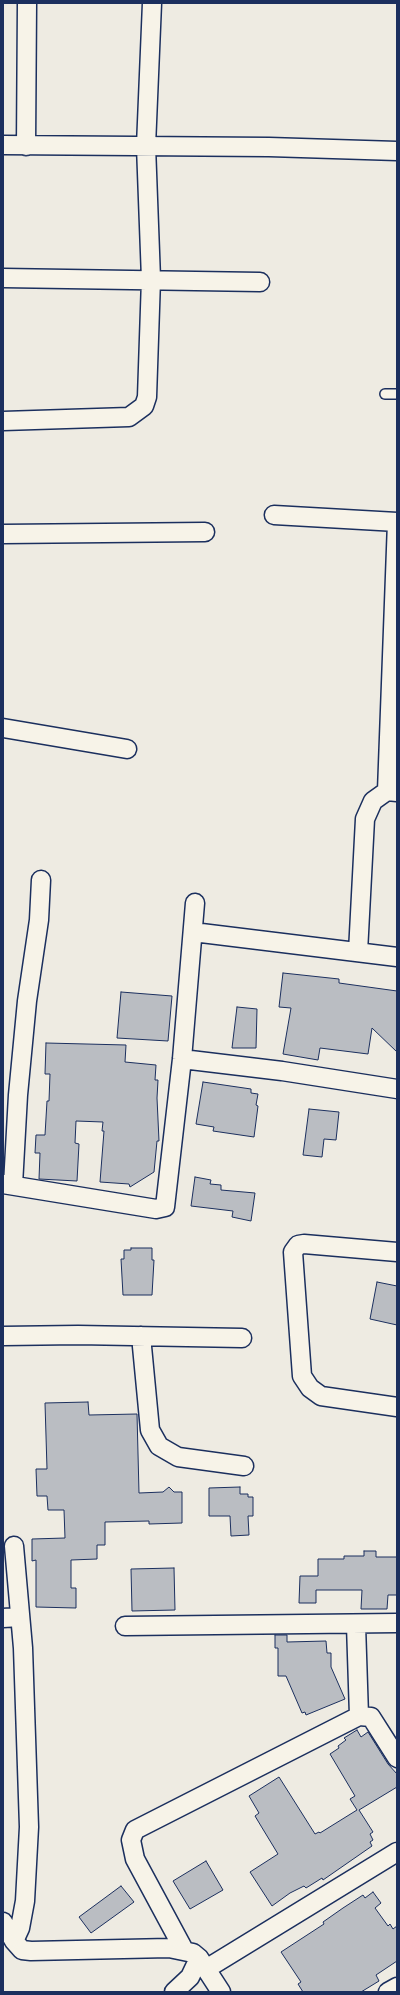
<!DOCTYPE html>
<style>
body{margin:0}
#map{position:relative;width:400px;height:1995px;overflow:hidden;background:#eeebe2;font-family:Kalam,sans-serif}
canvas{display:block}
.frame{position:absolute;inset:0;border:4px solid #1b2f5e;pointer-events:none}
</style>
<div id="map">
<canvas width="400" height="1995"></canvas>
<div class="frame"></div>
</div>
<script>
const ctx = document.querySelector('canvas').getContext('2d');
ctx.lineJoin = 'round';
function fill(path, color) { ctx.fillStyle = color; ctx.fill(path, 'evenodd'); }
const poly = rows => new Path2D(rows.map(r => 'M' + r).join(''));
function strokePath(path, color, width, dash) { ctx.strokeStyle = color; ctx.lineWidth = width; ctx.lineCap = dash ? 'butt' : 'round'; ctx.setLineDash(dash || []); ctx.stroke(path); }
const building = poly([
 [283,973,339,979,339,983,397,991,397,1052,372,1028,368,1054,320,1048,318,1060,283,1054,291,1008,279,1007,283,973],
 [121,992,172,996,168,1041,117,1038,121,992],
 [237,1007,257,1009,256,1048,232,1048,237,1007],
 [46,1043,126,1045,125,1062,156,1065,155,1080,158,1080,157,1098,159,1141,157,1141,154,1172,130,1187,129,1184,100,1182,104,1131,102,1131,103,1122,76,1121,75,1143,79,1144,77,1181,39,1179,40,1153,35,1153,36,1135,45,1135,47,1101,49,1101,50,1074,45,1074,46,1043],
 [203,1082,251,1089,251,1093,258,1094,256,1105,258,1106,254,1137,213,1131,214,1127,196,1124,203,1082],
 [309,1109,339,1112,336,1140,324,1139,322,1157,303,1155,309,1109],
 [195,1177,211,1180,210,1184,221,1185,221,1190,255,1193,251,1221,232,1217,233,1211,191,1206,195,1177],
 [131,1248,152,1248,152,1260,154,1260,152,1295,123,1295,121,1259,124,1259,124,1250,131,1250,131,1248],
 [377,1282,397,1286,397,1325,370,1319,377,1282],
 [88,1402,89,1415,137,1414,139,1493,163,1492,169,1487,174,1492,182,1492,182,1523,149,1524,149,1521,105,1522,105,1545,97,1545,97,1559,71,1560,71,1588,76,1588,76,1608,36,1607,36,1560,32,1561,32,1539,65,1538,64,1510,48,1510,47,1496,37,1496,36,1469,47,1469,45,1403,88,1402],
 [240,1487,240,1494,248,1494,248,1497,253,1497,253,1516,248,1516,249,1535,231,1536,230,1516,209,1516,209,1488,240,1487],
 [364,1551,376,1551,376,1557,397,1557,397,1595,388,1595,387,1609,361,1609,362,1590,316,1590,316,1603,299,1603,300,1576,318,1576,318,1559,344,1559,344,1556,364,1556,364,1551],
 [174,1568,175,1610,132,1611,131,1569,174,1568],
 [275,1635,287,1635,287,1642,326,1641,327,1653,331,1653,331,1667,345,1699,306,1715,305,1712,302,1713,286,1676,278,1676,278,1648,275,1648,275,1635],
 [357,1730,361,1737,368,1732,388,1764,397,1774,397,1787,359,1810,373,1832,370,1834,373,1840,370,1842,372,1846,323,1880,322,1878,306,1888,304,1886,290,1893,272,1906,250,1872,278,1854,261,1826,255,1816,259,1813,249,1796,279,1777,315,1834,319,1832,320,1833,357,1810,350,1799,355,1796,330,1754,339,1748,338,1746,346,1740,344,1738,357,1730],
 [206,1861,223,1890,190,1909,173,1881,206,1861],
 [121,1886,134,1902,91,1933,79,1917,121,1886],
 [373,1892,381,1903,375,1908,388,1926,390,1924,393,1929,397,1926,397,1961,376,1975,379,1981,361,1992,303,1992,298,1984,301,1982,281,1952,324,1924,323,1922,343,1908,363,1895,365,1898,373,1892]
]);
fill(building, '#babdc2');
strokePath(building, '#1b2f5e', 1);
const lane = poly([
 [385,394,397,394]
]);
const street = poly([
 [3,145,269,147,397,151],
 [26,146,27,3],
 [3,278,260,282],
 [3,421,129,417,144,406,147,397,151,279,146,146,152,3],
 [274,515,397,522,387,791],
 [3,534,205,532],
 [3,728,127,749],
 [193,932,397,957],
 [358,952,365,819,373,801,387,791,397,792],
 [182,1059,282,1071,397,1089],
 [3,1184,156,1209,165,1207,182,1059,195,903],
 [13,1185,18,1095,27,1001,39,920,41,880],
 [397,1252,304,1244,298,1245,293,1252,302,1376,310,1388,321,1396,397,1407],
 [3,1336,78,1335,242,1338],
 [141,1336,150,1430,159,1446,178,1457,244,1466],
 [14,1546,23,1648,29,1827,25,1901,20,1928,14,1941],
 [3,1618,20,1617],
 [356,1625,359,1716],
 [125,1626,397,1623],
 [3,1922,14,1941,22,1950,31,1951,169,1948,193,1953,199,1958,221,1992],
 [184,1950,135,1859,131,1840,135,1830,359,1716,371,1717,397,1758],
 [206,1969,397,1852],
 [174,1992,190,1977,199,1958],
 [388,1992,397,1987]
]);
strokePath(lane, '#1b2f5e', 12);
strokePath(street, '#1b2f5e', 21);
strokePath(lane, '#f7f3e8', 9);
strokePath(street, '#f7f3e8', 18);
</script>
